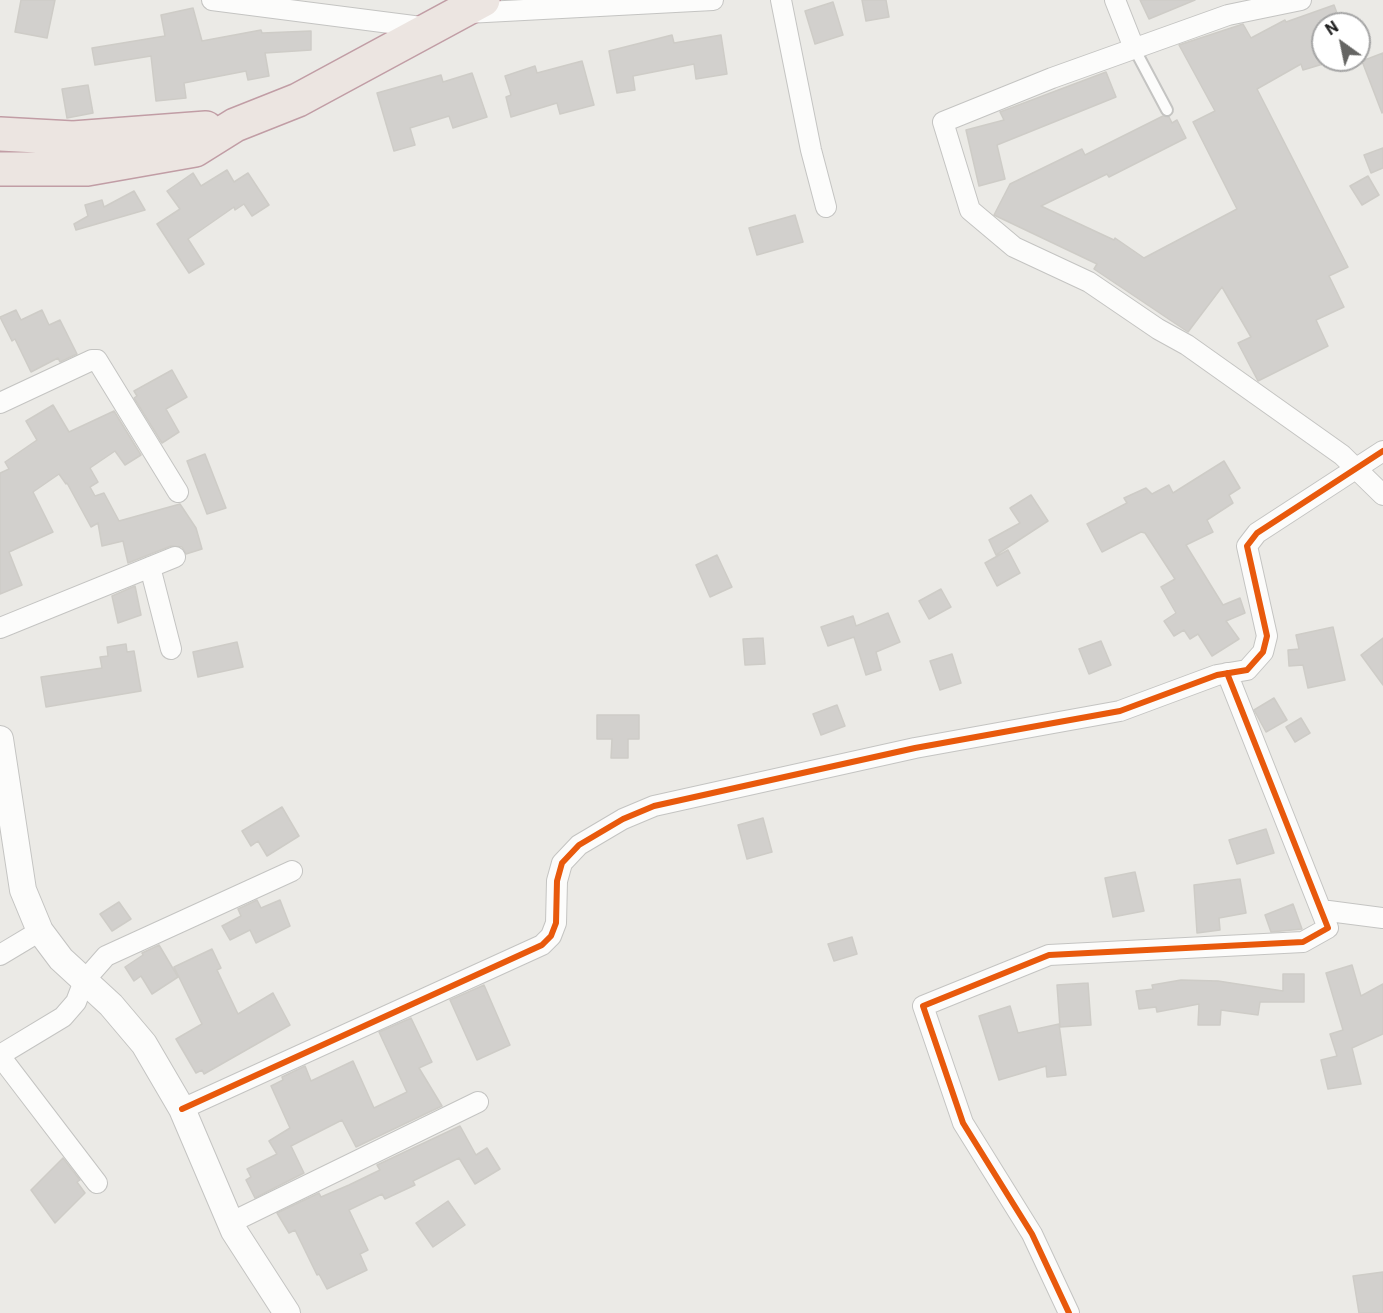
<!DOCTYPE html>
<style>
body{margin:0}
#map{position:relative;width:1383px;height:1313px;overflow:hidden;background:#ebeae6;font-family:Roboto,sans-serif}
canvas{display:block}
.north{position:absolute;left:1311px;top:12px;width:60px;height:60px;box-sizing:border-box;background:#fff;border:2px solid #a5a5a5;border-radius:50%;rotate:327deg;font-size:16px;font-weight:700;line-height:24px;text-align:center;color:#1d1d1d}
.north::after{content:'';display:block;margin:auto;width:21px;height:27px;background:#656563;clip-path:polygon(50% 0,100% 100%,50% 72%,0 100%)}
</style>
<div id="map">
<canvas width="1383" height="1313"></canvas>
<div class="north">N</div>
</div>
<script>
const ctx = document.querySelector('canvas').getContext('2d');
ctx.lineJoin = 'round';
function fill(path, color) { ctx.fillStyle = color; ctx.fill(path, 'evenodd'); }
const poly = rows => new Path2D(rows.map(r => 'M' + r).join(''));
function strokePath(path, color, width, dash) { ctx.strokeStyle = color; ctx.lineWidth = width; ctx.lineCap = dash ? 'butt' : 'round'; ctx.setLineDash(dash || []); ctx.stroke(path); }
const building = poly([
 [21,0,55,0,47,38,15,32,21,0],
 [862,0,886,0,889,17,866,21,862,0],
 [1140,0,1195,0,1149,19,1140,0],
 [833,2,843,35,815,44,805,11,833,2],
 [1334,5,1341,24,1323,24,1323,64,1303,70,1301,64,1257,89,1348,267,1329,276,1344,307,1316,320,1328,346,1258,381,1238,343,1251,337,1222,287,1188,332,1094,269,1097,264,994,215,1010,184,1082,149,1085,155,1163,116,1169,117,1172,123,1177,120,1186,138,1109,177,1107,174,1041,206,1114,240,1115,238,1144,258,1237,209,1193,122,1215,111,1179,45,1243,24,1251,38,1285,20,1286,22,1334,5],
 [193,8,202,41,261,30,262,33,311,31,311,50,265,53,269,76,248,80,246,71,184,83,186,98,156,101,151,56,95,65,92,48,165,36,161,15,193,8],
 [672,35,674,43,721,35,727,74,696,79,694,64,633,76,635,90,617,93,609,51,672,35],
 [1383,53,1383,112,1382,113,1362,61,1383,53],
 [582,61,594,105,560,114,557,103,511,117,506,97,511,95,505,76,535,66,537,73,582,61],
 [1106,72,1116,97,997,145,1005,179,979,186,966,130,1004,120,1000,112,1106,72],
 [472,73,487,117,453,128,449,116,410,128,415,145,394,151,377,93,441,75,443,82,472,73],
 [88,85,93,113,67,118,62,89,88,85],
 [1383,148,1383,168,1371,173,1364,155,1383,148],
 [227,170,234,182,248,173,269,205,252,216,244,204,235,210,234,207,188,239,204,264,189,273,157,224,180,209,167,191,193,173,201,186,227,170],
 [1368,176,1379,195,1362,205,1350,186,1368,176],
 [134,191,145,210,76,230,74,224,88,216,85,205,102,200,104,207,134,191],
 [795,215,803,242,757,255,749,228,795,215],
 [16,310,21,320,42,310,49,325,60,320,77,354,60,362,58,358,31,372,15,339,12,341,0,317,16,310],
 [172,370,187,397,166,409,179,432,162,443,134,398,137,396,134,391,172,370],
 [53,405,69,432,114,411,141,455,125,465,115,451,90,468,98,482,90,487,95,496,104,493,119,521,180,504,196,528,202,549,186,554,182,547,171,546,128,563,123,541,102,546,98,523,91,527,67,483,66,484,59,474,33,492,53,532,9,552,22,585,0,594,0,473,9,469,5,462,37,440,26,421,53,405],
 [205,454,226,508,207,514,187,461,205,454],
 [1224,461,1240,488,1229,495,1233,503,1207,520,1213,532,1186,545,1223,605,1240,598,1245,613,1226,621,1239,639,1212,656,1198,634,1190,639,1184,630,1174,636,1164,621,1176,613,1161,587,1175,579,1145,533,1141,532,1102,552,1087,524,1127,503,1124,498,1146,488,1152,494,1169,485,1173,493,1224,461],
 [1031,495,1048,521,996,555,989,540,1020,523,1010,508,1031,495],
 [1008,550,1020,573,997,586,985,563,1008,550],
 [717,555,732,587,710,597,696,565,717,555],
 [135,586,141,615,118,623,112,596,135,586],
 [941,589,951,607,929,619,919,601,941,589],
 [888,613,900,642,876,652,881,670,866,675,854,637,828,646,821,627,853,616,856,626,888,613],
 [1333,627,1345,680,1308,688,1303,665,1289,666,1288,650,1299,649,1296,635,1333,627],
 [763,638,765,664,745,665,743,639,763,638],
 [1383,638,1383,685,1361,655,1383,638],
 [1101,641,1111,665,1089,674,1079,649,1101,641],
 [237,642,243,667,198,677,193,652,237,642],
 [126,644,127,652,134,651,141,691,46,707,41,677,102,668,100,657,108,656,107,647,126,644],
 [952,654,961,683,940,690,930,661,952,654],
 [1274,698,1287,720,1266,732,1254,710,1274,698],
 [837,705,845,726,821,735,813,714,837,705],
 [597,715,639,715,639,739,628,739,628,758,611,758,612,739,597,739,597,715],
 [1301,718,1310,733,1295,742,1286,727,1301,718],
 [282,807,299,836,267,856,258,841,251,846,242,831,282,807],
 [763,818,772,852,747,859,738,825,763,818],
 [1266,829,1274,853,1237,864,1229,840,1266,829],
 [1135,872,1144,911,1113,917,1105,878,1135,872],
 [1240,879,1246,913,1219,918,1220,930,1197,933,1194,885,1240,879],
 [257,900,261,908,280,900,290,926,256,943,250,930,230,940,222,926,241,916,238,909,257,900],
 [119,902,131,919,112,931,100,914,119,902],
 [1293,904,1302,929,1271,932,1265,915,1293,904],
 [852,937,857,954,834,961,828,944,852,937],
 [159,945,178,977,152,994,141,976,134,981,125,967,143,955,142,953,159,945],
 [212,949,221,968,217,970,238,1014,273,993,290,1025,204,1074,202,1070,196,1073,176,1039,202,1024,174,967,212,949],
 [1352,965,1361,996,1383,984,1383,1034,1352,1048,1361,1084,1328,1089,1321,1060,1337,1056,1330,1034,1343,1030,1326,973,1352,965],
 [1283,974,1304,974,1304,1002,1260,1002,1258,1015,1221,1010,1220,1025,1198,1025,1199,1004,1157,1012,1156,1007,1139,1009,1136,991,1153,989,1152,985,1181,980,1218,981,1283,991,1283,974],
 [1088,983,1091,1025,1060,1027,1057,985,1088,983],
 [484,985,510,1045,477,1060,450,1000,484,985],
 [1010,1006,1018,1033,1059,1024,1066,1075,1047,1077,1046,1066,999,1080,979,1016,1010,1006],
 [411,1018,432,1062,419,1068,442,1106,356,1147,342,1120,291,1146,304,1173,255,1198,246,1180,251,1177,247,1169,277,1154,269,1141,290,1128,271,1086,283,1080,282,1077,305,1066,311,1081,353,1061,374,1108,407,1092,379,1032,411,1018],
 [460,1126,476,1155,487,1148,500,1169,475,1184,459,1158,413,1181,415,1185,385,1199,382,1194,349,1210,368,1250,360,1254,367,1270,327,1289,319,1274,317,1275,295,1230,289,1233,277,1213,319,1193,321,1197,349,1185,380,1170,377,1165,460,1126],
 [63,1158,80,1180,77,1182,85,1193,55,1223,31,1190,63,1158],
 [448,1201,465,1225,433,1247,416,1223,448,1201],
 [1383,1272,1383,1313,1359,1313,1353,1276,1383,1272]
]);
fill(building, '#d2d0cd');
strokePath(building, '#ceccc7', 1.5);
const service = poly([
 [1134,48,1167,110]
]);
const minor = poly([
 [212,0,429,28],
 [781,0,811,150,826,207],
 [1115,0,1134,48],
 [1301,0,1228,15,1052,78,943,122,970,210,1014,247,1089,282,1158,329,1187,345,1342,455,1383,495],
 [467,13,713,0],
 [0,403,92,360,97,360,178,492],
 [150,567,171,649],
 [0,628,175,557],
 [1321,910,1383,918],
 [0,955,40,931],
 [0,1055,63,1017,76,1002,84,981,106,956,292,871],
 [0,1056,97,1183],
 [182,1109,542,945,551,936,556,923,557,881,562,863,579,845,623,819,654,806,915,748,1120,711,1217,675,1247,670,1263,652,1267,636,1247,546,1257,533,1383,451],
 [230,1223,478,1102],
 [1069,1313,1032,1234,963,1123,923,1006,1049,955,1303,942,1328,928,1227,673]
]);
const tertiary = poly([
 [0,739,23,890,40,931,61,959,111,1005,144,1044,182,1109,234,1231,287,1313]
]);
const trunk = poly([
 [0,134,73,138,206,128],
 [0,169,87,169,195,150,235,125,298,100,483,0]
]);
strokePath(service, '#c4c4c2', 14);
strokePath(minor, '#c4c4c2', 22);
strokePath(tertiary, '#c4c4c2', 28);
strokePath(trunk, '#c19da5', 36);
strokePath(service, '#fcfcfb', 10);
strokePath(minor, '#fcfcfb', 20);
strokePath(tertiary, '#fcfcfb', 26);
strokePath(trunk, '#ece5e1', 33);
strokePath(poly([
 [182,1109,542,945,551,936,556,923,557,881,562,863,579,845,623,819,654,806,915,748,1120,711,1217,675,1247,670,1263,652,1267,636,1247,546,1257,533,1383,451],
 [1069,1313,1032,1234,963,1123,923,1006,1049,955,1303,942,1328,928,1227,673]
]), '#e8590c', 6);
</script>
